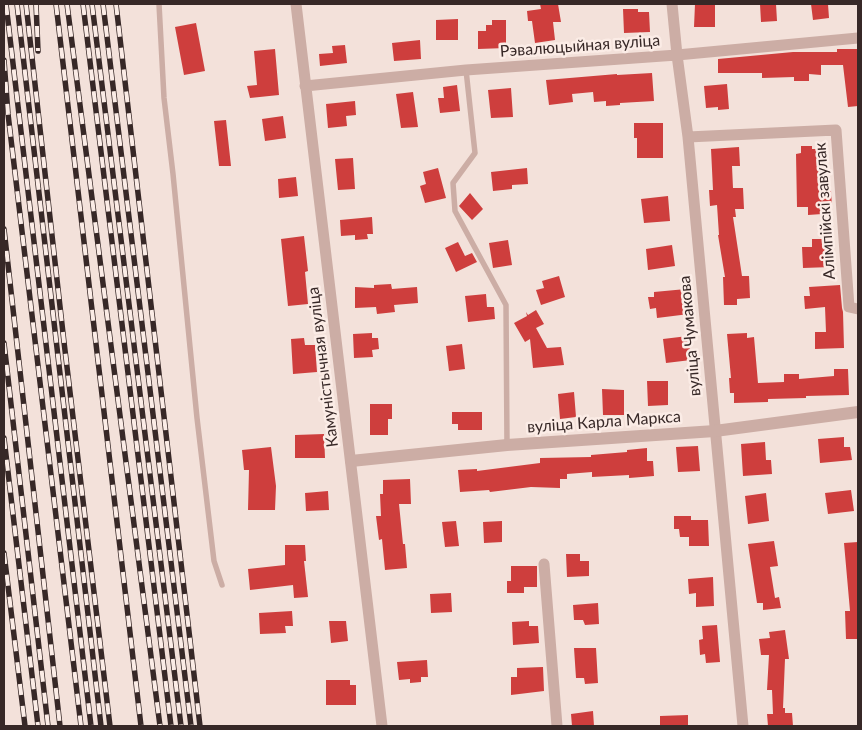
<!DOCTYPE html>
<meta charset="utf-8">
<style>
body{margin:0}
#map{position:relative;width:862px;height:730px;overflow:hidden;background:#f3e1da;font-family:Lato,sans-serif}
canvas{display:block}
.frame{position:absolute;inset:0;border:5px solid #372827;pointer-events:none}
</style>
<div id="map">
<canvas width="862" height="730"></canvas>
<div class="frame"></div>
</div>
<script>
const ctx = document.querySelector('canvas').getContext('2d');
ctx.lineJoin = 'round';
function fill(path, color) { ctx.fillStyle = color; ctx.fill(path, 'evenodd'); }
const poly = rows => new Path2D(rows.map(r => 'M' + r).join(''));
function strokePath(path, color, width, dash) { ctx.strokeStyle = color; ctx.lineWidth = width; ctx.lineCap = dash ? 'butt' : 'round'; ctx.setLineDash(dash || []); ctx.stroke(path); }
function drawText(font, color, halo, rows, align = 'center') {
  ctx.font = font + ' Lato,sans-serif'; ctx.lineWidth = 5; ctx.setLineDash([]); ctx.textBaseline = 'middle'; ctx.strokeStyle = halo; ctx.fillStyle = color; for (const [text, x, y, turn = 0] of rows) {
    ctx.save(); ctx.translate(x, y); ctx.rotate((+turn || 0) * Math.PI / 180); ctx.textAlign = isNaN(turn) ? turn : align; if (halo) ctx.strokeText(text, 0, 0); ctx.fillText(text, 0, 0); ctx.restore();
  }
}
fill(poly([
 [540,4,558,4,561,22,553,22,555,40,535,43,532,21,528,21,527,11,541,9],
 [695,4,715,4,715,27,694,27],
 [760,4,776,4,777,21,761,22],
 [811,4,828,4,829,18,813,20],
 [623,9,638,9,638,12,649,12,650,32,624,33],
 [458,19,458,40,436,40,436,20],
 [492,20,506,20,506,48,478,49,478,31,486,31,486,25,492,25],
 [196,23,205,71,184,75,175,27],
 [420,40,421,59,394,61,392,43],
 [345,45,347,63,320,66,319,54,333,53,332,46],
 [275,49,279,95,250,98,247,86,257,85,254,51],
 [837,49,858,49,858,106,848,107,843,65,821,65,821,75,809,74,809,81,794,81,794,77,762,78,762,73,718,73,718,59,793,52,837,52],
 [652,73,654,101,620,103,620,105,606,106,606,101,594,102,593,92,572,94,573,102,549,105,546,80,617,74,617,75],
 [727,84,729,109,718,110,718,107,706,108,704,86],
 [457,85,460,111,440,113,438,98,444,98,443,87],
 [511,88,513,117,491,118,488,90],
 [413,92,418,127,401,128,396,94],
 [355,101,356,115,346,116,347,126,328,128,326,104],
 [283,116,286,138,265,141,262,119],
 [226,120,231,166,219,166,214,121],
 [634,123,663,123,663,158,637,158,637,138,634,138],
 [801,146,812,146,812,149,826,149,827,191,831,191,832,207,822,207,822,214,808,215,808,207,797,207,796,154,801,153],
 [739,147,740,166,732,166,733,188,743,188,744,209,735,209,736,217,733,217,742,276,749,276,750,298,737,299,737,305,724,305,723,277,725,277,718,235,719,235,717,205,710,206,709,190,713,190,711,149],
 [353,158,355,189,338,190,335,159],
 [438,168,446,198,425,203,420,186,426,184,423,172],
 [527,168,528,184,512,185,512,189,493,191,491,172],
 [296,177,298,196,279,198,278,179],
 [470,193,483,209,472,220,459,206],
 [668,196,670,221,644,223,641,199],
 [372,217,373,234,367,234,368,239,355,240,355,235,341,236,340,220],
 [304,236,308,271,305,272,308,304,288,306,281,239],
 [812,239,831,239,831,267,803,268,802,247,812,247],
 [508,240,512,265,493,268,489,243],
 [458,242,465,256,472,253,477,262,456,272,445,248],
 [672,245,675,266,648,270,646,249],
 [559,276,565,297,541,305,536,290,544,288,542,281],
 [391,284,392,289,417,287,418,303,394,305,395,312,377,314,376,307,355,308,355,287,374,288,374,285],
 [840,285,842,308,843,312,844,348,815,349,815,332,826,332,825,307,805,309,804,296,810,296,809,287],
 [686,289,689,314,657,318,656,308,650,309,648,297,654,297,654,292],
 [486,294,487,307,494,307,495,319,468,322,465,296],
 [536,310,544,324,536,328,547,348,561,347,564,365,533,368,530,339,525,342,514,323,527,316,526,312,528,315],
 [372,333,372,338,378,338,379,349,372,350,373,357,354,358,353,334],
 [747,333,747,338,754,337,758,383,784,382,784,374,799,374,799,379,834,376,834,369,848,369,849,395,806,396,806,398,768,399,768,402,734,403,734,393,730,393,729,378,731,378,727,334],
 [688,336,691,360,666,363,663,339],
 [304,338,305,345,315,345,317,372,293,374,291,339],
 [462,344,465,369,449,371,446,346],
 [647,381,668,381,668,405,648,406],
 [602,389,624,390,624,415,603,415],
 [574,392,576,417,560,419,558,394],
 [370,404,392,404,392,419,388,419,388,435,370,435],
 [452,412,482,412,482,430,458,430,458,424,452,424],
 [324,434,325,458,295,458,295,435],
 [844,437,844,447,850,447,852,460,820,463,818,439],
 [765,442,766,460,771,460,772,474,743,476,741,444],
 [698,446,700,471,678,472,676,447],
 [271,447,276,486,275,510,248,510,249,470,244,470,242,450],
 [647,448,647,461,653,461,654,476,629,478,629,475,592,477,592,472,567,474,567,479,560,479,560,488,531,487,490,492,489,490,460,492,458,470,477,469,477,471,540,463,540,458,591,457,591,455,627,452,627,450],
 [410,479,411,504,399,504,403,544,405,544,407,568,385,570,382,539,379,540,376,516,381,516,380,494,383,494,383,480],
 [851,490,854,511,828,514,825,493],
 [328,491,329,510,306,511,305,493],
 [766,493,769,521,748,524,745,496],
 [674,516,691,516,691,520,708,520,709,546,689,546,689,537,680,537,679,529,674,529],
 [456,521,459,546,445,547,442,522],
 [502,521,502,542,484,543,483,522],
 [774,541,778,566,770,567,775,598,779,597,781,608,763,610,763,603,757,603,748,544],
 [858,542,858,639,846,639,845,611,850,611,844,543],
 [285,545,305,545,306,561,304,561,308,597,294,598,293,585,250,590,248,569,285,565],
 [566,554,580,554,580,561,589,561,589,576,567,577],
 [511,566,537,566,537,587,524,587,524,593,507,593,507,581,511,581],
 [713,577,714,606,696,607,696,593,689,594,688,579],
 [451,593,452,612,431,613,430,594],
 [598,603,599,624,585,625,583,620,574,620,573,605],
 [292,611,293,626,285,626,286,633,260,634,259,613],
 [329,621,346,621,348,641,331,643],
 [529,621,529,626,538,626,539,643,513,645,512,622],
 [717,625,720,662,706,663,705,654,700,655,699,640,703,639,702,626],
 [785,630,789,659,785,659,783,708,785,708,785,713,792,713,793,726,768,726,767,714,773,714,772,690,767,690,769,655,761,655,759,639,770,638,769,632],
 [574,648,596,648,598,683,585,684,584,678,576,678],
 [427,660,428,677,421,677,421,682,410,683,410,679,399,680,397,662],
 [543,667,544,691,511,695,511,677,517,677,517,668],
 [326,680,350,680,350,685,356,685,356,705,326,705],
 [593,711,594,726,572,726,571,714],
 [688,715,688,726,660,726,660,716]
]), '#ce3e3d');
strokePath(poly([
 [159,4,164,98,173,174,197,418,214,561,222,585],
 [466,70,475,153,453,183,455,211,506,305,507,445]
]), '#ccada5', 5.5);
strokePath(poly([
 [296,4,382,726],
 [672,4,677,55,688,137,743,726],
 [305,86,466,70,677,55,858,38],
 [688,137,836,130,849,307,858,309],
 [544,564,557,726]
]), '#ccada5', 11);
strokePath(poly([
 [351,461,507,445,715,431,858,412]
]), '#ccada5', 12);
const rail = poly([
 [6,4,91,726],
 [17,4,101,726],
 [26,4,64,342,110,726],
 [36,4,38,51],
 [56,4,141,726],
 [67,4,160,726],
 [83,4,171,726],
 [92,4,181,726],
 [103,4,191,726],
 [116,4,200,726],
 [4,60,8,114,81,726],
 [4,229,60,726],
 [4,343,48,726],
 [4,438,38,726],
 [4,553,25,726]
]);
strokePath(rail, '#372827', 5.5);
strokePath(rail, '#fbece6', 4, [11]);
drawText('16px', '#372827', '#fbece6', [
 ["Рэвалюцыйная вуліца",580,46,-4],
 ["Алімпійскі завулак",825,211,-94],
 ["вуліца Чумакова",690,336,-95],
 ["Камуністычная вуліца",323,367,-97],
 ["вуліца Карла Маркса",604,422,-4]
]);
</script>
